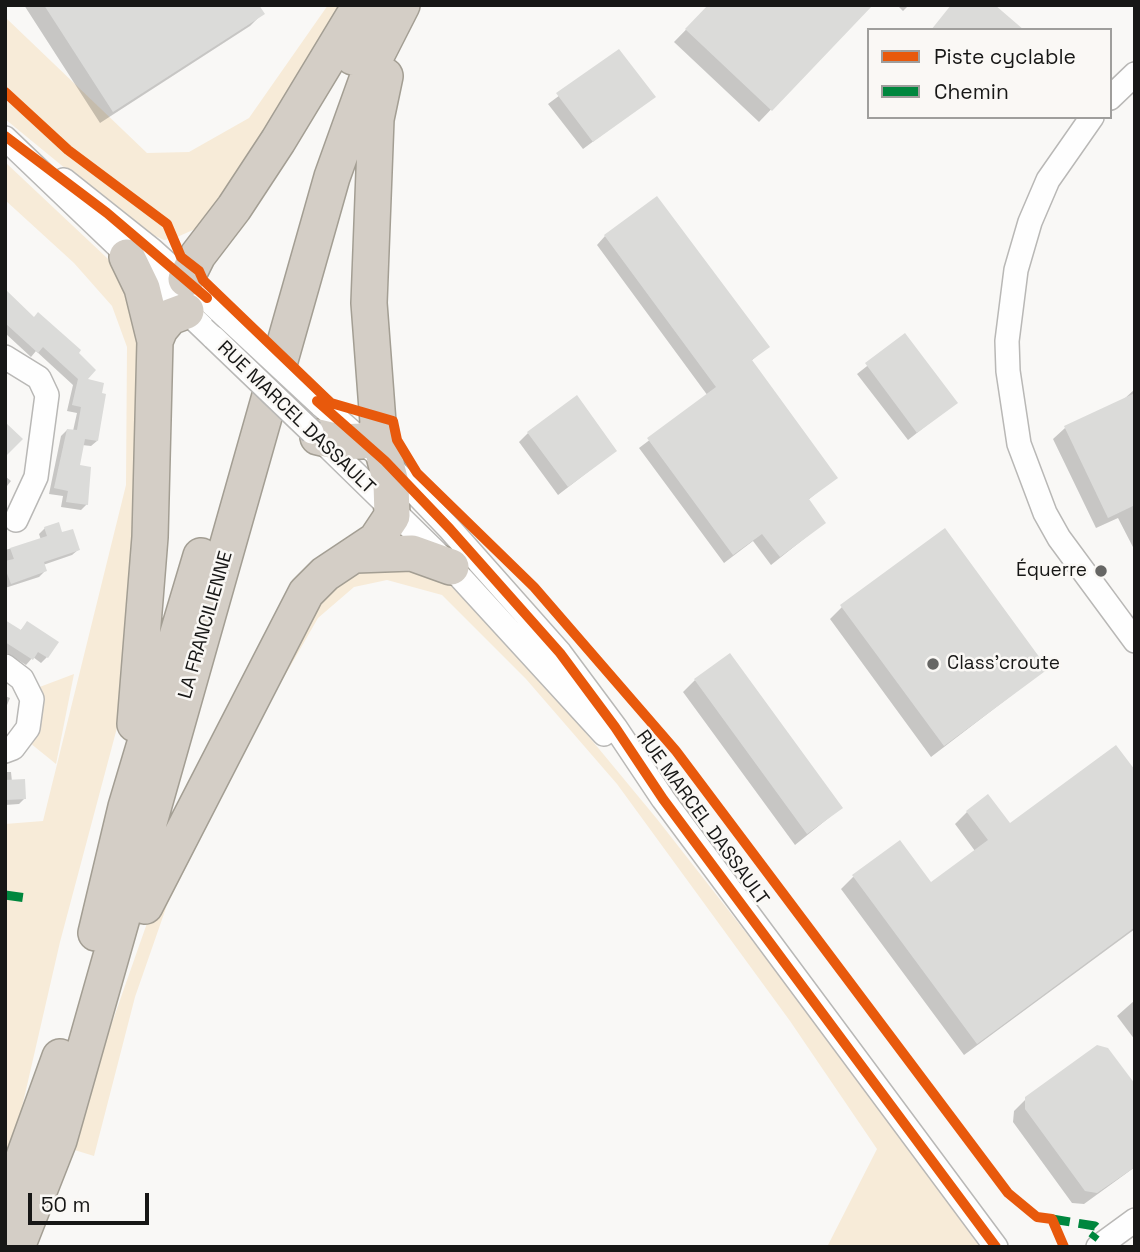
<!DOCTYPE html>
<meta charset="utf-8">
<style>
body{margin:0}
#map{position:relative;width:1140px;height:1252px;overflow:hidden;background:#f9f8f6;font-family:"Space Grotesk",sans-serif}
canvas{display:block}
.frame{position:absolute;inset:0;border:7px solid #171716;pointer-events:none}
.legend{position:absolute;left:867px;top:28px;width:245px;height:91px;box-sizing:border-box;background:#faf8f5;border:2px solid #9f9e9c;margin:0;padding:9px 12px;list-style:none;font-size:21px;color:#171716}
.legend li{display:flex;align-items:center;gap:14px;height:35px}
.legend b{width:35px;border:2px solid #9f9e9c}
.scale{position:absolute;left:28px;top:1193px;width:121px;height:32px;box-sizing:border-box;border:4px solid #171716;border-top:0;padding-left:9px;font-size:21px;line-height:24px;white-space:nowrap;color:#171716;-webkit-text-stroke:5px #faf8f5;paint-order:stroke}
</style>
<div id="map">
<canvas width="1140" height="1252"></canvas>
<div class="frame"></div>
<ul class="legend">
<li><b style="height:9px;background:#e8590c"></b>Piste cyclable</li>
<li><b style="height:9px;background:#00873e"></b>Chemin</li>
</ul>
<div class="scale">50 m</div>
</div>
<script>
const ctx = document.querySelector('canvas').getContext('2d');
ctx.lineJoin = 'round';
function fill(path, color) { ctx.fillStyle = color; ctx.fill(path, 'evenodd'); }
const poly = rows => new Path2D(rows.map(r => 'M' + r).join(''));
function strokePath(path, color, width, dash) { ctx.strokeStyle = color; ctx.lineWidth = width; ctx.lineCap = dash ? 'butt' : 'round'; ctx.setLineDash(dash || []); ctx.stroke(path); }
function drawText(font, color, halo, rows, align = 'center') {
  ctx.font = font + ' "Space Grotesk",sans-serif'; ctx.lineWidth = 5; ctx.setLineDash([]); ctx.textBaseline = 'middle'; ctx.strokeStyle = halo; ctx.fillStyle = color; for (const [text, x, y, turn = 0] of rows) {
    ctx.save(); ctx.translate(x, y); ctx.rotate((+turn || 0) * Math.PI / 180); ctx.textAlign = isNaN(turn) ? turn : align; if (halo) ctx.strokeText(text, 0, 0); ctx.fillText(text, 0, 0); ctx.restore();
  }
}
fill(poly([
 [328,5,343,5,304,85,259,138,223,196,195,229,175,238,164,240,138,228,5,119,5,17,147,153,189,152,249,118],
 [5,162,123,273,145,323,142,473,122,709,60,942,14,1142,5,1161,5,824,43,821,126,485,127,347,112,306,74,263,5,200],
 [373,559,440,573,460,591,561,703,657,819,823,1031,985,1247,827,1247,877,1149,790,1021,617,784,526,679,442,595,387,580,354,587,318,618,272,698,167,905,135,997,94,1156,68,1148,152,909,324,584],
 [74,674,56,764,30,743,37,688]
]), '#f7ebd8');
fill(poly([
 [24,5,257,5,262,14,250,26,100,123],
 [710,5,871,5,759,122,674,42],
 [897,5,909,5,903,11],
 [619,51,653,97,583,149,548,104],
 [605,236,767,347,751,361,836,477,808,500,824,523,771,565,753,541,724,563,639,448,708,396,597,245],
 [5,294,76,353,97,441,91,446,82,445,78,467,87,504,81,510,61,507,63,496,49,494,61,436,67,430,73,431,77,413,67,411,73,385,36,351,31,357,5,333],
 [905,336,955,403,908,440,857,374],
 [1135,389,1135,551,1118,518,1096,528,1053,439,1065,428,1123,400],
 [528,433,615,451,558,495,519,442],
 [5,476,11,481,7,486,5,486],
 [45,528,78,550,72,555,43,565,45,571,39,577,5,588,5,550,41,540,39,534],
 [842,607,1046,669,931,757,830,619],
 [5,622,20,631,27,623,47,657,41,663,33,657,26,665,5,652],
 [695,680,841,808,795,845,683,692],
 [5,696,10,698,5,710],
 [5,772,11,772,12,782,25,798,19,804,5,805],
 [1135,773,1135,929,964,1055,841,889,853,877,930,884,975,851,955,824,967,812,1010,826],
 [1135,1000,1135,1040,1117,1016],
 [1027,1098,1135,1167,1084,1204,1072,1203,1013,1122,1014,1111]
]), '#0003');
fill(poly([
 [44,5,259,5,265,14,113,112],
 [708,5,873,5,772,111,685,29],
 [951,5,995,5,1024,30,931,30],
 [619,49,656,97,593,142,556,93],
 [657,196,770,347,752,360,838,478,809,499,826,523,780,557,762,534,733,555,647,438,716,387,604,235],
 [5,289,34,317,38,312,81,350,79,353,96,370,88,379,104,383,102,393,106,394,98,441,85,439,80,465,91,467,88,505,66,502,68,491,54,488,67,429,77,430,81,407,72,405,78,379,43,347,38,353,5,323],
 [905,333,958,403,917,433,865,363],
 [1135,393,1135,505,1108,518,1064,426],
 [577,395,617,451,568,487,527,432],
 [5,422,23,439,5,457],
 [59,522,62,532,73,529,80,550,44,562,47,571,11,584,5,568,5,561,14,559,10,548,47,536,44,527],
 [945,528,1048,669,944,746,840,605],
 [5,620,21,630,27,621,59,642,48,658,38,652,33,660,5,642],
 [730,653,843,808,807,834,694,679],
 [1116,745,1135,770,1135,927,977,1044,852,875,900,840,931,882,988,840,966,811,988,794,1010,823],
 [25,779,26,799,5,800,5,780],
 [1097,1045,1108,1048,1135,1084,1135,1167,1097,1193,1085,1191,1025,1109,1025,1097]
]), '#dbdbd9');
const minor = poly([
 [1110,98,1135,74],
 [1092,117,1048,180,1030,222,1016,270,1007,341,1008,371,1019,444,1045,513,1059,538,1135,641],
 [5,138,214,338],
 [64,180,152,250,220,311],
 [5,357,39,378,47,395,36,477,16,520],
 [321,405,385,461,450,529,560,653,615,727,663,799,996,1247],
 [320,439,451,567,604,734],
 [5,666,22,679,32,699,28,728,13,748,5,751],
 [1098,1247,1135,1220]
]);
const highway = poly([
 [353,57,373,5],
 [127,257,142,288,155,341,150,537,135,724],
 [186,279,198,255,234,208,278,141,353,17],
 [155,341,160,329,170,317,186,311],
 [318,437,339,442,362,441,372,437,378,427],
 [356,555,412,553,451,567],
 [145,906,306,593,325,574,376,540,392,516,391,483,379,436,369,303,376,119,385,76],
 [96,933,126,807,201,556],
 [5,1209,60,1057],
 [17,1247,59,1140,332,177,374,60,402,5]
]);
strokePath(minor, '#b9b8b6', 26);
strokePath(highway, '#a39e93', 38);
strokePath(minor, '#fefefe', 23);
strokePath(highway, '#d4cec6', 35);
const minorBridge = poly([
 [220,311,321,405],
 [214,338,312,432]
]);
strokePath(minorBridge, '#b9b8b6', 26, []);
strokePath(minorBridge, '#fefefe', 23);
strokePath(poly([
 [5,895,26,898],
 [1052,1219,1095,1226,1099,1230,1092,1239]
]), '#00873e', 9, [18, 9]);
strokePath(poly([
 [5,92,68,150,167,224,181,257,199,271,203,280,331,403,393,421,397,440,417,473,534,587,676,751,1008,1193,1037,1217,1052,1219,1064,1247],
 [5,136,107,213,207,298],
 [317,401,385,461,450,529,560,653,615,727,663,799,996,1247]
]), '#e8590c', 10);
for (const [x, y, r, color] of [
 [1101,571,7,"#666664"],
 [933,664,7,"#666664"]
]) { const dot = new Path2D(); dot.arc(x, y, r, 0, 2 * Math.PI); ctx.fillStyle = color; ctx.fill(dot); strokePath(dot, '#faf8f5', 2.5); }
drawText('19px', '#171716', '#faf8f5', [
 ["RUE MARCEL DASSAULT",296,418,44],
 ["LA FRANCILIENNE",206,625,-74],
 ["RUE MARCEL DASSAULT",702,818,54]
]);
drawText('19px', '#171716', '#faf8f5', [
 ["Équerre",1087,571],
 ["Class'croute",947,664,"left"]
], 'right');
</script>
